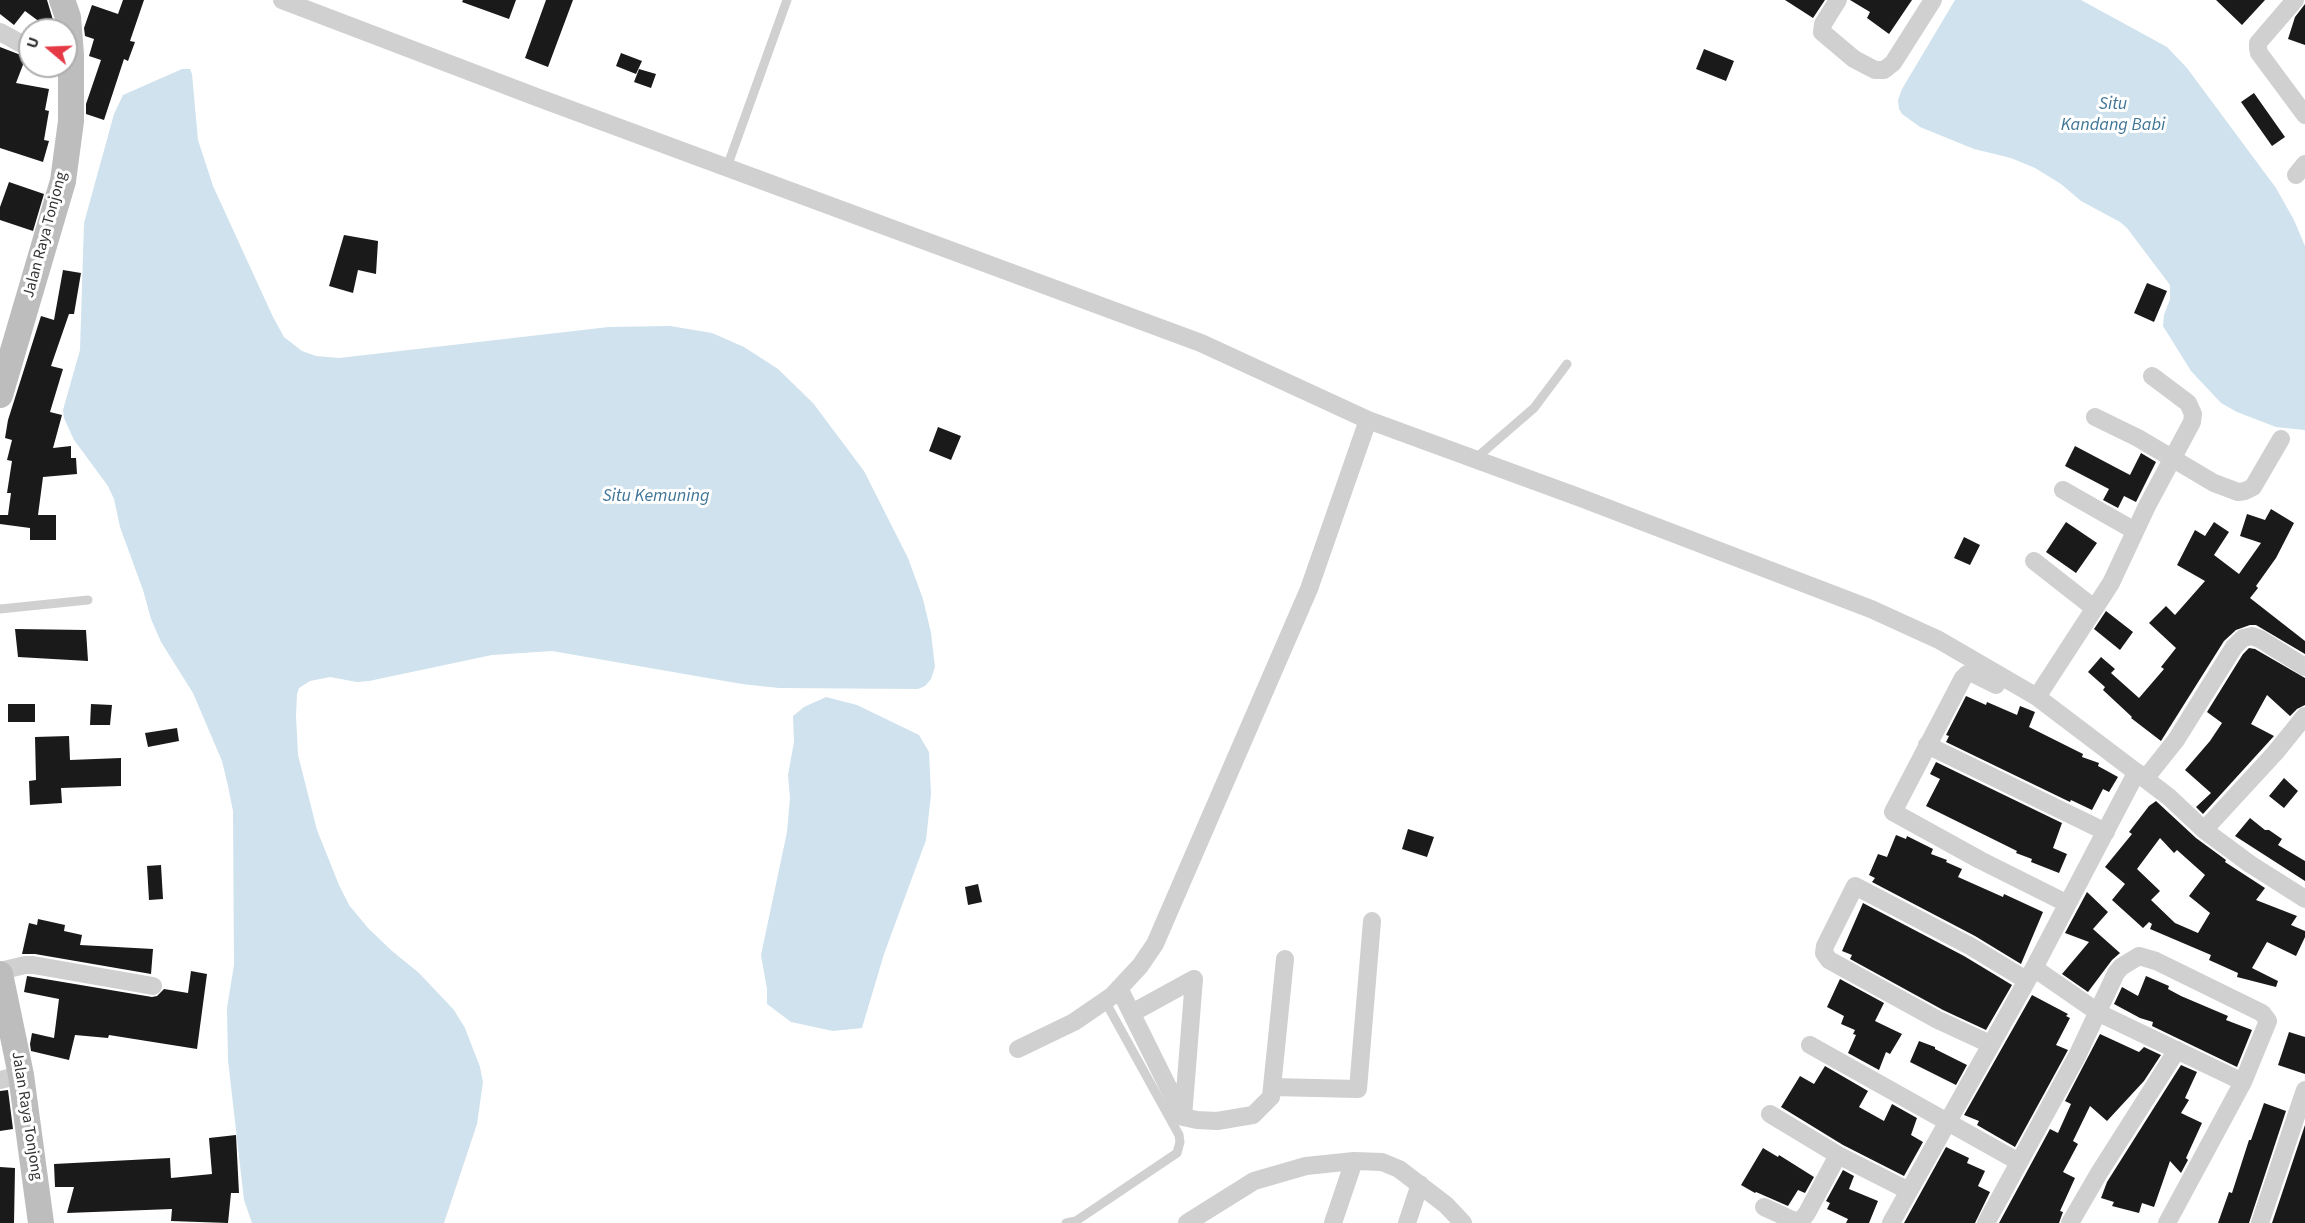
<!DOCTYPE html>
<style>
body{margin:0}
#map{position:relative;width:2305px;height:1223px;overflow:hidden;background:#fff;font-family:"Source Sans 3",sans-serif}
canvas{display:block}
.north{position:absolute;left:18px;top:18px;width:60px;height:60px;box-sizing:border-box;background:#fff;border:2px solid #adadad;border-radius:50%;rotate:289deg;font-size:16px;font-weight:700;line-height:24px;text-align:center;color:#333}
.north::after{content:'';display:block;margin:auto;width:21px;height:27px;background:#e63946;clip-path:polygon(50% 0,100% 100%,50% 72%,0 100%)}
</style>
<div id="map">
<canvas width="2305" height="1223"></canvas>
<div class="north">U</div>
</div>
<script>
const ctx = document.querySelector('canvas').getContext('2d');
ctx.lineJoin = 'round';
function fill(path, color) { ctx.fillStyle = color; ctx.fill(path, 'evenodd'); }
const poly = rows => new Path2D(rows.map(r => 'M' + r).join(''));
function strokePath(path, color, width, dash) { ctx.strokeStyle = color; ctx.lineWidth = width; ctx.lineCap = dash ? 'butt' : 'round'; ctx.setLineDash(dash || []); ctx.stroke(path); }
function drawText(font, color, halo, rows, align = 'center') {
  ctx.font = font + ' "Source Sans 3",sans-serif'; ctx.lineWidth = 6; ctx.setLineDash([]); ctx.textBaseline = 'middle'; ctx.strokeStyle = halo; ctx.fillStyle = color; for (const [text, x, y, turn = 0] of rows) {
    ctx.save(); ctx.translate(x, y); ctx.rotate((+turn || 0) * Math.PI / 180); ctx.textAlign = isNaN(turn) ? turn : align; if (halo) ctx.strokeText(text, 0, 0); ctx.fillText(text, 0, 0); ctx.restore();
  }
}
fill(poly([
 [1955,0,2081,0,2167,47,2187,68,2276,188,2294,220,2305,246,2305,430,2276,427,2237,412,2221,403,2191,371,2163,326,2164,315,2170,299,2170,285,2127,228,2120,222,2081,201,2061,184,2035,168,2011,158,1974,149,1920,127,1902,114,1899,109,1898,100,1902,89],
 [182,69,190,69,192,74,198,140,213,186,273,317,284,337,302,351,316,356,339,358,609,327,670,326,712,333,744,347,778,369,813,403,864,471,908,558,923,599,931,633,935,667,931,679,925,686,918,689,779,688,742,684,552,651,492,655,369,681,357,682,330,677,310,681,299,688,297,694,296,716,298,755,317,830,339,885,349,905,368,928,392,951,419,973,454,1010,465,1028,480,1067,483,1082,477,1124,444,1223,252,1223,244,1200,228,1060,227,1008,234,965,233,811,228,786,222,761,193,693,161,642,151,619,143,590,120,527,114,499,108,486,74,440,64,418,63,410,80,350,84,223,114,114,123,95],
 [826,697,857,705,919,735,929,752,931,794,926,840,884,954,862,1028,833,1031,791,1022,767,1004,767,989,761,955,787,832,790,798,788,775,794,742,793,716,804,707]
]), '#cfe2ee');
fill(poly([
 [0,0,47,0,53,20,48,28,25,11,14,25,0,14],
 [123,0,144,0,130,41,135,42,128,61,124,59,104,120,86,114,86,104,101,60,89,56,94,39,85,36,84,28,92,5,118,14],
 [463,0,516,0,509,19,462,2],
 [546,0,573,0,548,67,525,58],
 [1785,0,1825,0,1813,18],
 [1850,0,1912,0,1889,34,1867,18,1870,12],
 [2216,0,2265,0,2242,25],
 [2305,4,2305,45,2288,39,2295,17],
 [0,47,26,57,16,83,49,89,45,110,49,111,44,140,49,141,43,162,0,148],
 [1704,49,1734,61,1726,81,1696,69],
 [621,53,642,61,636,74,616,66],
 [639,69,656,74,651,88,634,82],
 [2254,93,2285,137,2272,146,2241,102],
 [9,182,44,194,33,231,0,220,0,207],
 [344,235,378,241,376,274,358,270,353,293,329,286],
 [63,270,81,273,74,314,69,314,51,366,63,369,50,412,62,415,53,448,71,446,71,458,76,458,77,474,43,477,38,515,56,515,56,540,30,540,30,528,0,524,0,515,8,515,11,493,7,493,12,461,7,460,12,440,5,438,8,420,41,316,54,320],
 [2147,283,2167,291,2154,322,2134,313],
 [938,427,961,436,951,460,929,451],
 [2075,446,2130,475,2141,453,2156,462,2136,502,2124,496,2118,508,2103,500,2109,489,2065,466],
 [2271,509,2294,523,2276,558,2256,586,2258,588,2250,598,2305,641,2305,654,2256,625,2250,625,2236,630,2224,641,2161,741,2131,718,2132,717,2103,690,2105,687,2088,672,2101,657,2115,669,2111,673,2139,698,2164,669,2161,667,2176,648,2149,623,2166,606,2175,615,2205,581,2177,565,2195,530,2205,536,2214,522,2229,532,2214,555,2239,574,2261,543,2240,536,2247,514,2265,520],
 [2066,522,2097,543,2076,573,2046,552],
 [1964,537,1980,545,1970,565,1954,558],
 [2106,611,2133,632,2120,650,2094,629],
 [15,629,86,630,88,661,18,657],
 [2249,648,2255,649,2305,678,2305,705,2297,709,2290,716,2267,695,2251,724,2274,736,2203,814,2196,807,2211,793,2185,770,2210,741,2222,723,2207,712,2243,654],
 [1966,696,1986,705,1987,702,2017,715,2020,706,2035,712,2029,727,2083,754,2082,757,2099,763,2098,766,2118,777,2109,792,2103,789,2092,810,2071,800,2070,802,1946,742,1949,736,1946,735],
 [8,704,35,704,35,722,8,722],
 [91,704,112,705,110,725,90,725],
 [177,728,179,741,148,747,145,733],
 [69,736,70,760,121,758,121,786,61,788,62,803,30,805,29,781,36,780,35,737],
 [1936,762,2062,823,2053,848,2067,854,2059,873,2031,862,2032,859,2016,853,2017,851,1926,806,1940,779,1930,774],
 [2284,778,2298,791,2284,808,2269,796],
 [2156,801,2196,838,2226,860,2225,862,2265,888,2256,900,2297,916,2291,925,2305,931,2305,937,2296,956,2267,942,2252,968,2278,981,2276,987,2237,977,2238,973,2209,960,2211,955,2150,929,2152,924,2149,922,2143,928,2112,900,2125,884,2105,867,2132,834,2129,832,2149,806],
 [2160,838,2174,853,2177,850,2205,875,2189,896,2210,913,2198,933,2175,923,2151,900,2160,891,2137,869],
 [2250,818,2265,830,2269,830,2282,839,2278,845,2305,861,2305,881,2235,836],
 [1408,829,1434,837,1427,857,1402,849],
 [1896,835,1906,839,1907,836,1933,849,1931,854,1947,860,1946,862,1962,869,1958,877,2003,897,2004,894,2043,912,2021,964,1975,936,1872,882,1875,878,1869,875,1878,854,1887,857],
 [161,865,163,899,149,900,147,866],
 [978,884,982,902,968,905,965,887],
 [2087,892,2108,912,2093,929,2120,953,2112,960,2088,992,2062,974,2089,942,2065,933],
 [1863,903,1964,956,2012,985,1986,1030,1943,1010,1850,959,1852,955,1842,951],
 [38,919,65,925,64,931,82,935,80,945,153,949,151,974,35,954,22,954,29,923,37,925],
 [191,971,207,974,197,1049,109,1035,108,1038,75,1035,69,1060,31,1051,30,1044,32,1033,54,1038,59,999,24,992,27,976,152,997,157,996,164,989,188,993],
 [2146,976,2169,986,2168,989,2181,996,2228,1016,2226,1020,2252,1030,2237,1067,2152,1026,2153,1022,2140,1018,2114,1004,2122,987,2138,996],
 [1840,979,1884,1003,1875,1021,1902,1034,1890,1054,1886,1052,1879,1070,1848,1053,1856,1035,1853,1034,1855,1030,1841,1024,1844,1016,1827,1007],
 [2032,995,2068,1014,2066,1016,2070,1018,2056,1045,2068,1050,2015,1147,1977,1125,1979,1121,1964,1115],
 [2289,1032,2305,1037,2305,1074,2278,1065],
 [2100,1034,2139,1052,2144,1047,2161,1055,2144,1081,2107,1121,2090,1106,2073,1141,2078,1144,2063,1172,2075,1178,2060,1211,2063,1212,2059,1223,1999,1223,2050,1129,2058,1133,2071,1104,2065,1101],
 [1919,1041,1935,1047,1935,1049,1967,1065,1956,1085,1910,1062],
 [2181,1065,2197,1072,2185,1098,2189,1100,2181,1113,2202,1123,2186,1158,2188,1160,2181,1173,2170,1161,2154,1207,2142,1203,2139,1213,2112,1206,2114,1202,2101,1198,2107,1182],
 [1825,1066,1868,1091,1859,1107,1884,1121,1892,1104,1917,1118,1911,1135,1923,1142,1904,1176,1843,1145,1781,1107,1800,1076,1814,1084],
 [8,1090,13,1129,0,1131,0,1091],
 [2264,1103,2286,1111,2249,1223,2218,1223,2229,1192,2232,1193,2249,1140,2251,1140],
 [2305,1125,2305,1223,2272,1223],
 [236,1135,239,1193,231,1193,228,1223,171,1221,172,1209,67,1213,74,1187,55,1187,54,1164,170,1158,171,1178,212,1174,209,1138],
 [1946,1147,1969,1158,1967,1163,1985,1171,1978,1186,1990,1192,1975,1223,1904,1223],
 [1763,1148,1778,1157,1779,1155,1814,1177,1805,1193,1798,1190,1788,1206,1756,1192,1755,1193,1741,1185],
 [0,1167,15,1168,14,1223,0,1223],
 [1843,1170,1854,1176,1849,1189,1878,1201,1869,1223,1846,1223,1848,1219,1827,1209,1830,1203,1826,1201]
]), '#1a1a1a');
strokePath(poly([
 [727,167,787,0],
 [1475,459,1534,408,1567,364],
 [0,609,88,600],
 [1066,1223,1076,1221,1177,1153,1180,1142,1179,1135,1105,1001]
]), '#d0d0d0', 9);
strokePath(poly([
 [282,0,539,98,1201,343,1368,420,1581,498,1871,609,1939,640,2037,697,2169,797,2204,830,2250,864,2305,899],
 [1838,0,1823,24,1822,32,1854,59,1875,70,1884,70,1893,63,1933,0],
 [2295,0,2258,43,2258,48,2259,53,2305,115],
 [0,32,20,43,30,45],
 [2296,175,2305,164],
 [2095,417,2138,438,2214,483,2238,492,2245,491,2253,487,2281,439],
 [2063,490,2135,531],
 [2034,561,2094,608],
 [1996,685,1972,673,1967,674,1963,678,1893,812,1980,860,2066,903],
 [2037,697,2111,583,2147,506,2192,422,2193,414,2188,403,2152,376],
 [1927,745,2106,832],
 [2145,779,2176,740,2234,647,2243,638,2252,636,2260,639,2305,667],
 [2204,830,2275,753,2305,716],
 [2034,968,2099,1013,2243,1082],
 [0,971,25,965,33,965,153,986],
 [1119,988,1183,1117,1197,1120,1217,1121,1253,1115,1271,1097,1285,959],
 [1132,1013,1194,979,1183,1117],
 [1990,1044,1938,1020,1829,960,1824,953,1825,946,1855,886,1970,946,2026,980],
 [1810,1045,2019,1162],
 [1018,1049,1074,1022,1112,996,1140,966,1155,944,1309,589,1368,420],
 [0,1080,21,1075],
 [1272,1087,1358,1089,1372,921],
 [1770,1114,1838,1155,1909,1191],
 [1764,1207,1792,1220,1801,1221,1807,1213,1838,1155],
 [1187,1223,1254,1181,1306,1166,1354,1161,1382,1162,1399,1169,1446,1205,1463,1223],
 [1333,1223,1354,1161],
 [1407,1223,1420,1184],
 [1891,1223,2034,968,2133,779,2138,773],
 [1986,1223,2077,1056,2116,973,2121,967,2139,956,2156,961,2262,1013,2268,1021,2243,1082,2167,1223],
 [2070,1223,2099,1173,2177,1050],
 [2260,1223,2305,1090]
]), '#d0d0d0', 18);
strokePath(poly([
 [0,395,63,181,71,121,71,55,68,17,62,0],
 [0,974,21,1075,41,1223]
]), '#bdbdbd', 26);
drawText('16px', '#333', '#fff', [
 ["Jalan Raya Tonjong",46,235,-75],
 ["Jalan Raya Tonjong",26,1116,81]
]);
drawText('italic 18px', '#3f7597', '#fff', [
 ["Situ",2113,105],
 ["Kandang Babi",2113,126],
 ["Situ Kemuning",656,497]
]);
</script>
